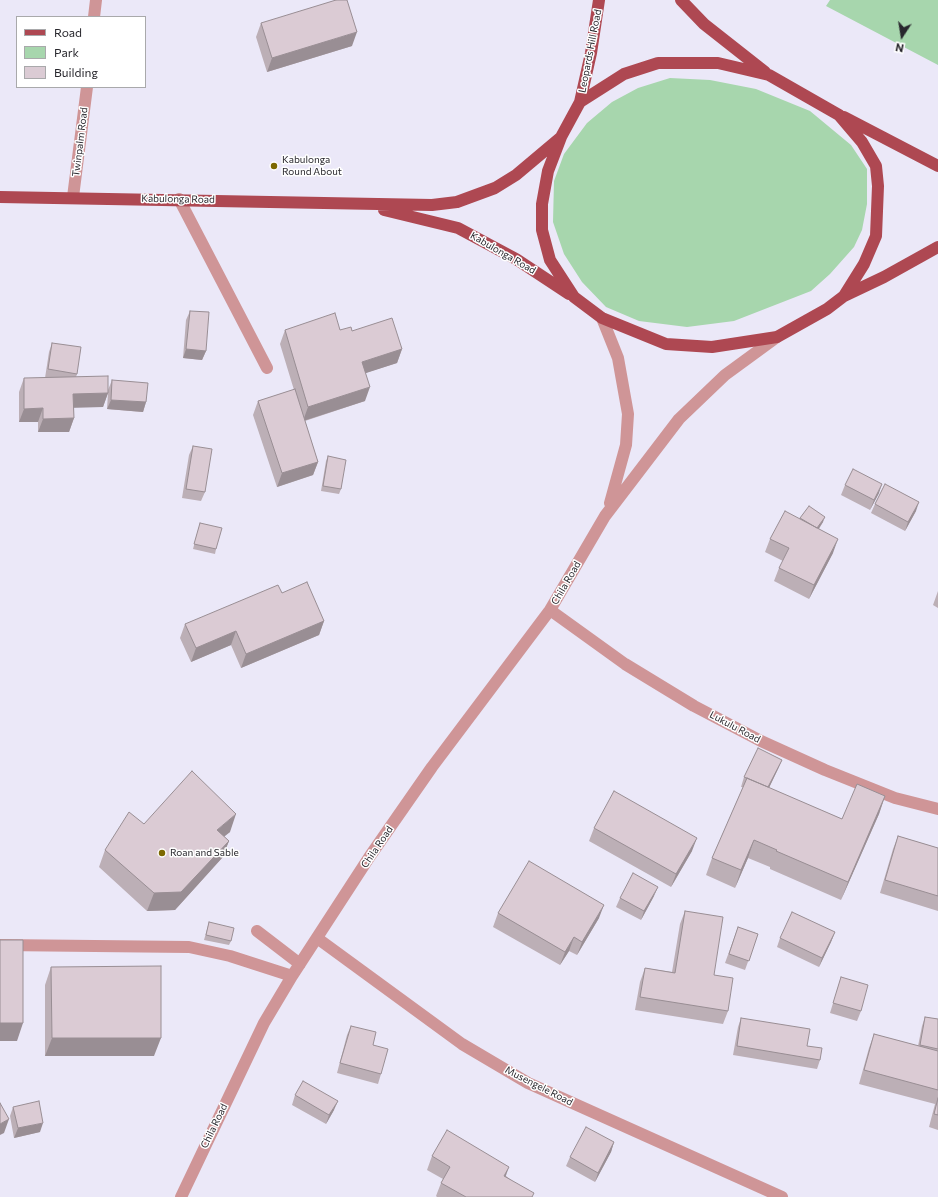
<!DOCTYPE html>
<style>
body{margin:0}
#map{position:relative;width:938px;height:1197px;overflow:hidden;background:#ebe8f8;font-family:Commissioner,sans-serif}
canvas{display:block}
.legend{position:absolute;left:16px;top:16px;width:130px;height:72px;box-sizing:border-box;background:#fff;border:1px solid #a9a9ab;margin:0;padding:5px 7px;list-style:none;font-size:12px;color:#28272d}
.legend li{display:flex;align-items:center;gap:8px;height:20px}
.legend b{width:20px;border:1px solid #a9a9ab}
.north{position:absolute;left:882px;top:16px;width:40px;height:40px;-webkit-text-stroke:3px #fff;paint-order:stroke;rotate:192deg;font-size:11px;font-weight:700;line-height:16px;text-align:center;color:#28272d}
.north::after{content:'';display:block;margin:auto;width:14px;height:18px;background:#28272d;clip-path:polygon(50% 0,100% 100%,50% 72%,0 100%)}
</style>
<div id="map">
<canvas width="938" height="1197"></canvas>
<ul class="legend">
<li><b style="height:5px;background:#ae4852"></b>Road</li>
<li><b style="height:11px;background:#a7d6ad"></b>Park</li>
<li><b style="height:11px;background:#dbcbd4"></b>Building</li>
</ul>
<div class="north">N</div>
</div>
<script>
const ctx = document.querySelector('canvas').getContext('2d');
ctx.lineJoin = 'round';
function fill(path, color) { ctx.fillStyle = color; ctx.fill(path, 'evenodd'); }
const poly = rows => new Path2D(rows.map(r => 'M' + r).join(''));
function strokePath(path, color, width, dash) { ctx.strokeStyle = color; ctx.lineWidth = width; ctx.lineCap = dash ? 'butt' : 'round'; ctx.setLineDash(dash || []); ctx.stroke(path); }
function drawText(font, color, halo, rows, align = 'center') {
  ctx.font = font + ' Commissioner,sans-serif'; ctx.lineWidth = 3; ctx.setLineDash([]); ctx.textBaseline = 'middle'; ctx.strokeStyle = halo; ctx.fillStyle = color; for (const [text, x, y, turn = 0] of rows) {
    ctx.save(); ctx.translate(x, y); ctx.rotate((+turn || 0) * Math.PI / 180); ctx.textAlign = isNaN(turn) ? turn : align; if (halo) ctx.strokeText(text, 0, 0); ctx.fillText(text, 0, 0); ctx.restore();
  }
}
fill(poly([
 [830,0,938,0,938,65,826,6],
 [670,78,710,80,756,89,810,111,851,145,867,169,867,204,862,230,854,247,830,274,811,291,734,321,687,327,639,321,606,307,582,282,564,254,553,222,554,181,564,154,587,123,612,102,638,88]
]), '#a7d6ad');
strokePath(poly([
 [94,17,96,0],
 [73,197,87,87],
 [179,199,267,368],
 [602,318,618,358,628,414,626,445,610,503],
 [550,610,625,664,694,706,761,741,825,770,895,798,938,809],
 [257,931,300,964],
 [317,938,462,1044,528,1083,782,1197],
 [0,945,189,947,230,956,292,976],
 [181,1197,264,1023,292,976,370,856,432,767,550,610,605,516,679,419,725,375,777,337]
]), '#cf9597', 12);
strokePath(poly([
 [681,0,704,24,765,72],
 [658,63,718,63,769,75,839,115,862,142,876,166,878,186,876,236,864,264,844,296,827,309,777,337,712,347,666,344,602,318,574,297,550,260,542,230,542,204,548,171,561,137,580,102,624,74,658,63],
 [580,102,591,53,599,0],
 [844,117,938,166],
 [0,197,432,205,457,202,495,188,516,175,560,138],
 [384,210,458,228,516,259,569,294],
 [844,296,884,277,938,247]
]), '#ae4852', 12);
fill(poly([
 [261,23,352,46,267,72,256,37],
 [190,311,206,351,202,360,183,358,186,320],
 [285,330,340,330,352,331,402,349,397,363,365,373,365,401,305,421,318,462,313,475,277,487,253,415,258,401,294,390,280,344],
 [52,343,77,374,76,377,108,390,112,380,146,402,143,412,107,409,108,393,103,407,74,407,74,418,69,432,38,432,38,422,19,422,19,392,24,378,45,378,49,352],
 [193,446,205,492,201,501,182,498,189,455],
 [328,456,341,489,339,494,321,491,326,461],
 [845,485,879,493,870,510,841,495],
 [875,504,916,511,905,531,871,513],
 [800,518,823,522,819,529,833,553,809,599,774,581,779,568,783,561,765,552,770,539],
 [200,523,216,549,215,554,193,549],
 [938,591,938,608,933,605],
 [282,593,324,621,319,635,241,668,231,645,191,662,180,638,185,624],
 [782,760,778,769,769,788,842,819,885,796,879,814,841,900,770,869,770,867,748,858,735,888,706,875,712,858,743,787,741,787,744,777],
 [144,824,230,832,224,836,229,841,222,858,175,910,147,911,99,867,105,850],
 [594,828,692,851,671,887,589,841],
 [898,836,938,848,938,911,880,893,893,849],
 [654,896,641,920,616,907,620,898],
 [685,911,714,975,728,1011,723,1024,635,1010,640,982,645,968,672,972,680,924],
 [498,913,599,918,577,955,569,951,560,965,493,927],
 [209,922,231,941,229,945,204,940],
 [738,927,758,934,745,970,725,963],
 [835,932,831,942,819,967,777,947,780,938],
 [51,967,154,1056,45,1056,45,985],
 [841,977,861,1011,857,1021,830,1013],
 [925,1017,938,1019,938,1130,929,1127,935,1104,859,1084,869,1048,874,1034,918,1046,922,1026],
 [741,1018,807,1046,820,1060,817,1069,733,1055,738,1027],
 [351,1026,373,1045,381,1074,378,1084,337,1073,347,1035],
 [295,1095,334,1110,326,1124,292,1105],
 [13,1107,40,1132,14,1138,10,1116],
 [614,1142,611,1152,595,1182,566,1166,570,1157],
 [432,1156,506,1176,533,1197,437,1197,436,1196,441,1183,443,1179,427,1170]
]), '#bcafb6');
fill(poly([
 [357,32,352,46,267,72,272,58],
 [186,349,206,351,202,360,183,358],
 [402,349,397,363,357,376,362,362],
 [370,387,365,401,303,421,308,407],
 [108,393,103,407,68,408,73,394],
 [111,400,146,402,143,412,107,409],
 [43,408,38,422,19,422,24,409],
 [74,418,69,432,38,432,43,419],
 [318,462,313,475,277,487,282,473],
 [882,484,879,493,870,510,874,500],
 [919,502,916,511,905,531,908,522],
 [825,517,823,522,812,538,814,533],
 [838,539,833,553,809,599,814,585],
 [324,621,319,635,241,668,246,654],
 [236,631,231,645,191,662,196,648],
 [782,760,778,769,764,798,767,789],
 [885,796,879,814,841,900,848,882],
 [236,814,230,832,210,848,217,830],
 [697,838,692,851,671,887,676,874],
 [754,840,748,858,735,888,741,870],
 [229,841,222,858,175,910,147,911,154,893],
 [658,887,654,896,641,920,644,911],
 [604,905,599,918,577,955,582,942],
 [835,932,831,942,819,967,822,958],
 [574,937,569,951,560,965,565,952],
 [0,1023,23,1023,17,1041,0,1041],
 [52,1038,161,1038,154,1056,45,1056],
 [338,1101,334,1110,326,1124,329,1115],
 [9,1119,4,1133,0,1135,0,1124],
 [43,1123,40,1132,14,1138,18,1128],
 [614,1142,611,1152,595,1182,598,1173],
 [509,1167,504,1181,504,1176]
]), '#998e94');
const building = poly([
 [336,0,347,0,357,32,272,58,261,23,336,0],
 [190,311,209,312,206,351,186,349,190,311],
 [335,313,340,330,351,327,352,331,392,318,402,349,362,362,370,387,308,407,285,330,335,313],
 [52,343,81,347,77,374,48,369,52,343],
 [108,376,108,393,73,394,74,418,43,419,43,408,24,409,24,378,108,376],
 [112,380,148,383,146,402,111,400,112,380],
 [295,389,318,462,282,473,258,401,295,389],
 [193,446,212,449,205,492,186,489,193,446],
 [328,456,346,460,341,489,323,486,328,456],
 [853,469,882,484,874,500,845,485,853,469],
 [885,484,919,502,908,522,875,504,885,484],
 [809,506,825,517,817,528,800,518,809,506],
 [785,511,838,539,814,585,779,568,789,548,770,539,785,511],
 [200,523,222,528,216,549,194,544,200,523],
 [307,582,324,621,246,654,236,631,196,648,185,624,278,585,282,593,307,582],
 [758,748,782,760,768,787,744,777,758,748],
 [192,771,236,814,217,830,229,841,181,892,154,893,105,850,129,812,144,824,192,771],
 [747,778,842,819,857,784,885,796,848,882,776,851,777,850,754,840,741,870,712,858,747,778],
 [614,791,697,838,676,874,594,828,614,791],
 [898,836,938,848,938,896,885,880,898,836],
 [529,861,604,905,582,942,574,937,565,952,498,913,529,861],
 [633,873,658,887,644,911,620,898,633,873],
 [685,911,723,917,714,975,733,978,728,1011,640,997,645,968,675,973,685,911],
 [792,912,835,932,822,958,780,938,792,912],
 [209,922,234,928,231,941,206,935,209,922],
 [738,927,758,934,749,961,729,954,738,927],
 [0,940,23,940,23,1023,0,1023,0,940],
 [161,966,161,1038,52,1038,51,967,161,966],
 [841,977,868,985,861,1011,833,1003,841,977],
 [925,1017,938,1019,938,1049,920,1045,925,1017],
 [741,1018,810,1029,807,1046,822,1048,820,1060,737,1046,741,1018],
 [351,1026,376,1032,373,1045,388,1049,381,1074,340,1063,351,1026],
 [874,1034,938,1051,938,1090,864,1070,874,1034],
 [303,1081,338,1101,329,1115,295,1095,303,1081],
 [938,1098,938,1115,934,1114,938,1098],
 [39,1101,43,1123,18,1128,13,1107,39,1101],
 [0,1103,9,1119,0,1124,0,1103],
 [586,1127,614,1142,598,1173,570,1157,586,1127],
 [447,1130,509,1167,504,1176,534,1193,532,1197,466,1197,441,1183,450,1167,432,1156,447,1130]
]);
fill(building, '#dbcbd4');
strokePath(building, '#998e94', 1);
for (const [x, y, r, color] of [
 [274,166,4,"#7c6800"],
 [162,853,4,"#7c6800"]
]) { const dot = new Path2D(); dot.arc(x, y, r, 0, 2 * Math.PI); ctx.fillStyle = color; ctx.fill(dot); strokePath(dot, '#fff', 1.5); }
drawText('10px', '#28272d', '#fff', [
 ["Leopards Hill Road",590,51,-79],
 ["Twinpalm Road",80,142,-83],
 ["Kabulonga Road",178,199,1],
 ["Kabulonga Road",503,253,30],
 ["Chila Road",566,583,-60],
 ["Lukulu Road",735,727,28],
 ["Chila Road",377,847,-56],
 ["Musengele Road",539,1086,27],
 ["Chila Road",214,1126,-64]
]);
drawText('10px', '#28272d', '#fff', [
 ["Kabulonga",282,160],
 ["Round About",282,172],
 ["Roan and Sable",170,853]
], 'left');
</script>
